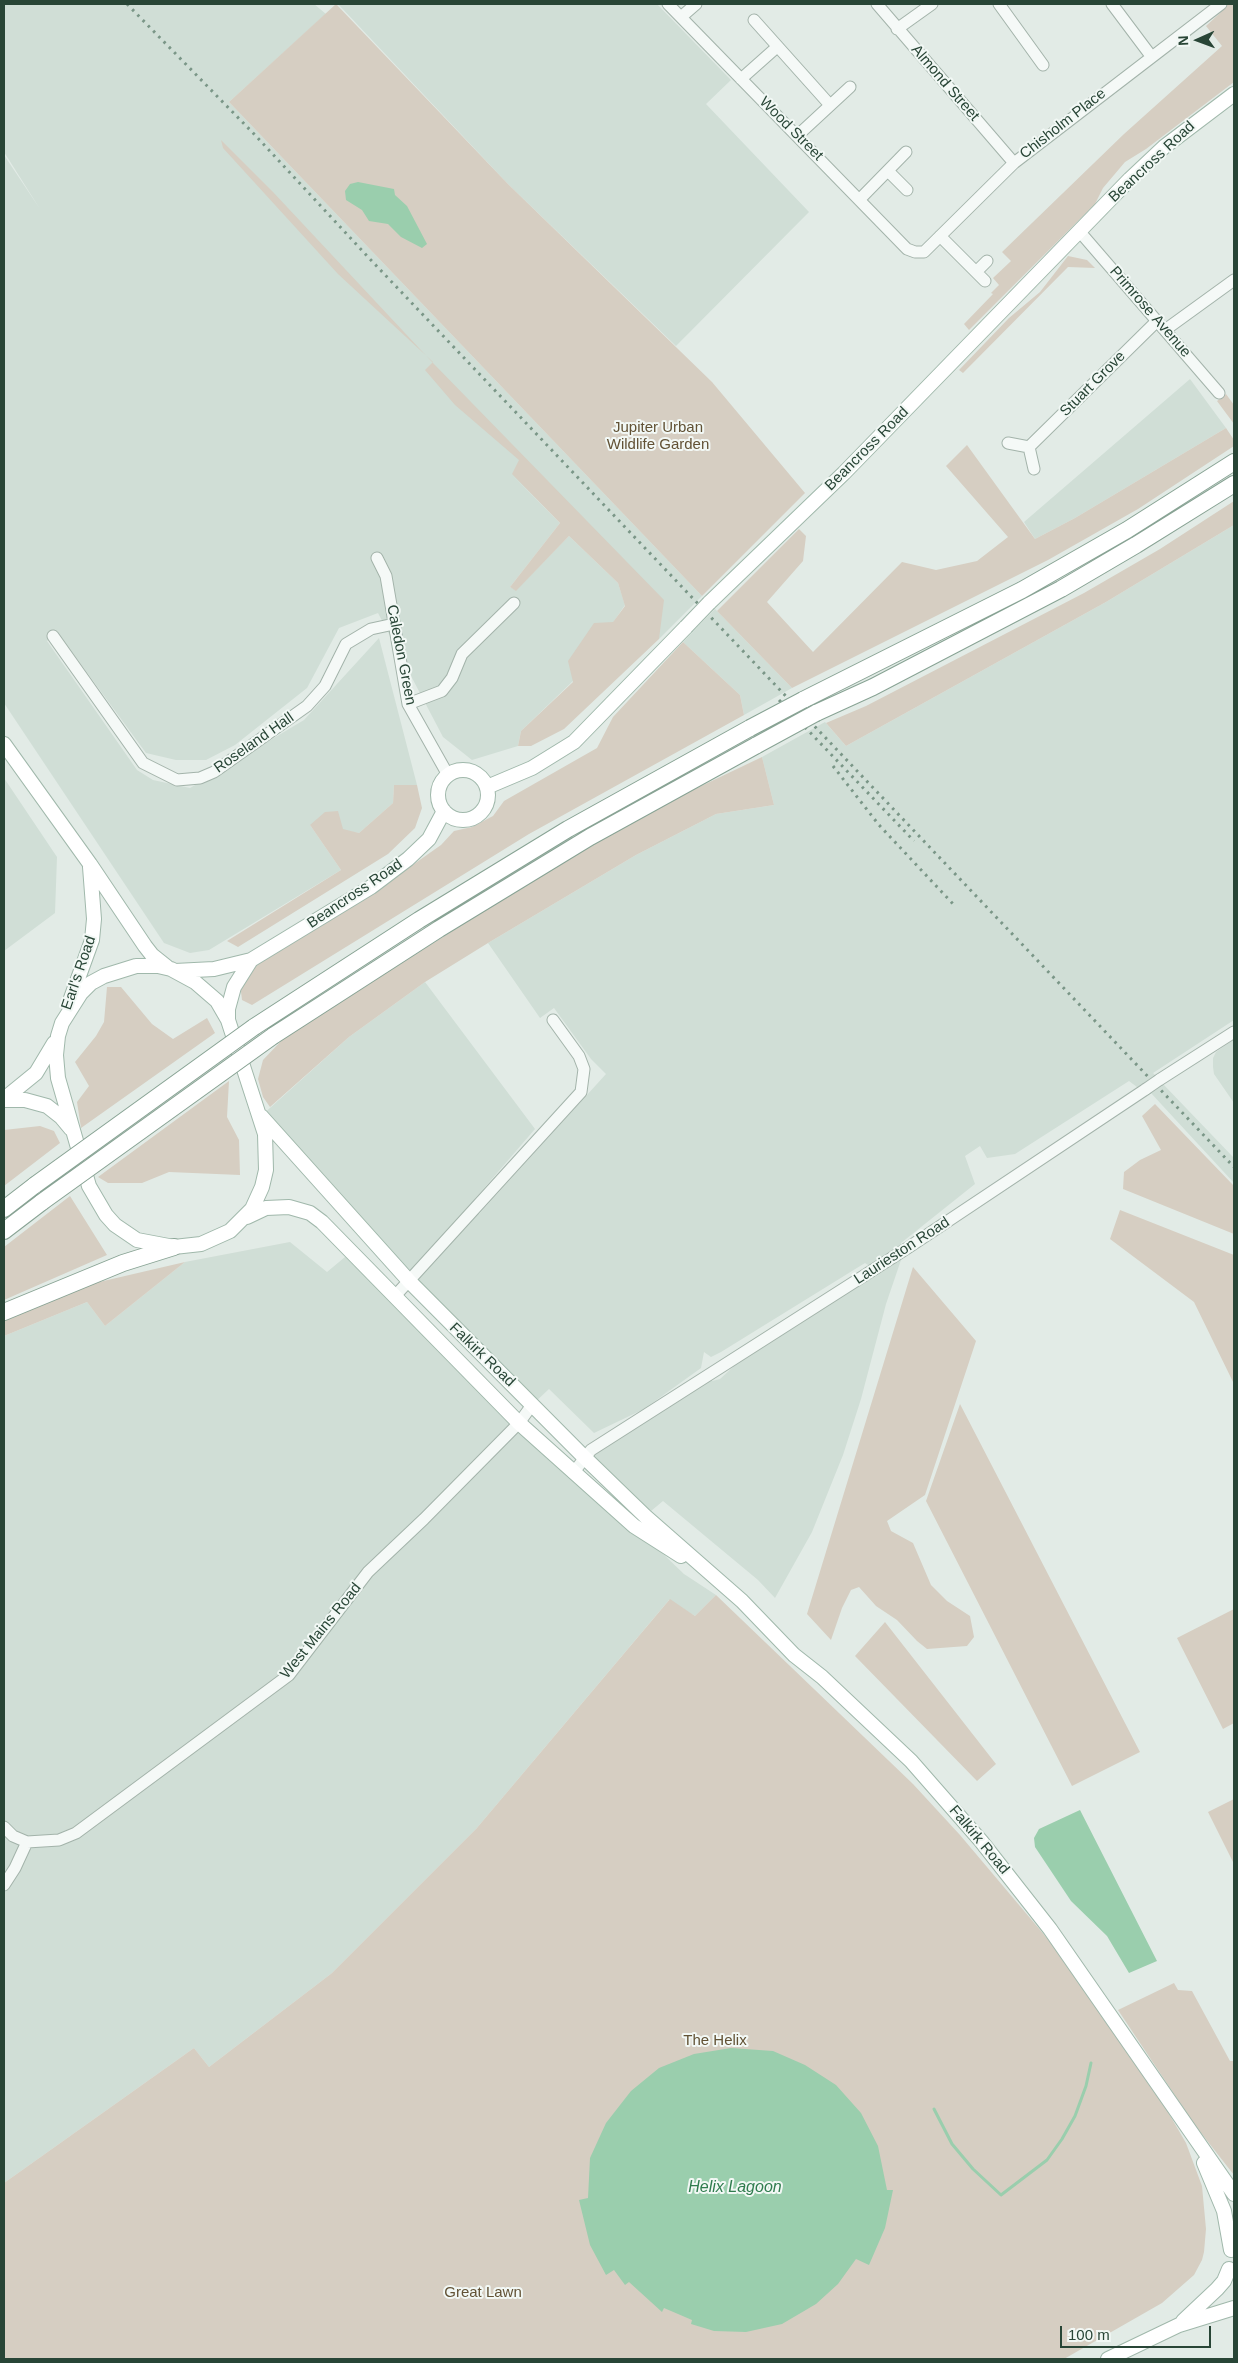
<!DOCTYPE html>
<style>
body{margin:0}
#map{position:relative;width:1238px;height:2363px;overflow:hidden;background:#e2ebe6;font-family:Arial,sans-serif}
canvas{display:block}
.frame{position:absolute;inset:0;border:5px solid #284536;pointer-events:none}
.north{position:absolute;left:1173px;top:15px;width:50px;height:50px;-webkit-text-stroke:4px #f2f8f5;paint-order:stroke;rotate:268deg;font-size:14px;font-weight:700;line-height:20px;text-align:center;color:#284536}
.north::after{content:'';display:block;margin:auto;width:18px;height:22px;background:#284536;clip-path:polygon(50% 0,100% 100%,50% 72%,0 100%)}
.scale{position:absolute;left:1060px;top:2326px;width:151px;height:22px;box-sizing:border-box;border:2px solid #284536;border-top:0;padding-left:6px;font-size:15px;line-height:18px;white-space:nowrap;color:#284536;-webkit-text-stroke:4px #f2f8f5;paint-order:stroke}
</style>
<div id="map">
<canvas width="1238" height="2363"></canvas>
<div class="frame"></div>
<div class="north">N</div>
<div class="scale">100 m</div>
</div>
<script>
const ctx = document.querySelector('canvas').getContext('2d');
ctx.lineJoin = 'round';
function fill(path, color) { ctx.fillStyle = color; ctx.fill(path, 'evenodd'); }
const poly = rows => new Path2D(rows.map(r => 'M' + r).join(''));
function strokePath(path, color, width, dash) { ctx.strokeStyle = color; ctx.lineWidth = width; ctx.lineCap = dash ? 'butt' : 'round'; ctx.setLineDash(dash || []); ctx.stroke(path); }
function drawText(font, color, halo, rows, align = 'center') {
  ctx.font = font + ' Arial,sans-serif'; ctx.lineWidth = 4; ctx.setLineDash([]); ctx.textBaseline = 'middle'; ctx.strokeStyle = halo; ctx.fillStyle = color; for (const [text, x, y, turn = 0] of rows) {
    ctx.save(); ctx.translate(x, y); ctx.rotate((+turn || 0) * Math.PI / 180); ctx.textAlign = isNaN(turn) ? turn : align; if (halo) ctx.strokeText(text, 0, 0); ctx.fillText(text, 0, 0); ctx.restore();
  }
}
fill(poly([
 [4,4,314,4,326,14,229,102,702,596,659,639,644,604,512,475,560,523,510,587,516,590,569,536,618,583,625,605,573,681,521,731,518,746,472,760,443,737,378,613,339,628,307,688,235,745,206,760,176,760,146,753,58,633,47,641,137,770,153,780,190,788,304,720,379,638,417,785,394,785,393,803,359,833,310,825,341,870,209,950,190,953,164,943,4,703,4,155,40,209,4,152],
 [338,4,657,4,731,80,706,104,809,212,676,346,508,184],
 [1190,379,1226,428,1075,518,1035,539,1024,522],
 [1234,525,1234,1020,1153,1073,1156,1076,1137,1087,1129,1081,1015,1154,987,1158,980,1146,965,1156,975,1184,901,1243,901,1260,886,1304,861,1399,843,1455,812,1532,775,1598,758,1580,663,1501,645,1516,584,1457,708,1376,712,1381,720,1379,734,1366,868,1280,868,1265,865,1263,721,1352,711,1357,704,1352,701,1368,644,1409,594,1433,549,1389,532,1405,261,1116,349,1037,425,982,535,1129,473,1201,479,1214,606,1074,591,1059,554,1008,540,1018,488,943,636,855,716,814,774,805,762,757,825,722,846,746,1106,602],
 [715,609,717,611,792,688,744,715,740,695,683,642],
 [4,778,57,857,55,913,4,951],
 [1234,1039,1234,1103,1214,1074,1213,1067,1213,1058,1216,1052],
 [1163,1084,1234,1158,1234,1183,1150,1092],
 [290,1242,327,1272,351,1252,634,1526,684,1574,716,1595,695,1616,669,1600,476,1829,332,1973,209,2067,194,2048,4,2183,4,1336,87,1302,105,1326,185,1262]
]), '#d0ded6');
fill(poly([
 [336,4,508,184,712,382,805,493,702,596,229,102],
 [1225,4,1234,4,1234,82,1146,149,1125,162,1103,188,1095,204,969,330,964,324,993,294,991,293,999,285,993,278,1011,261,1002,252,1124,134,1222,46,1206,26,1220,13],
 [221,140,273,192,433,363,664,600,659,639,564,729,531,746,518,746,521,731,573,682,568,661,594,623,613,622,625,606,618,583,569,536,516,591,510,587,560,523,512,474,519,460,455,405,425,370,433,362,338,274,223,148],
 [1068,256,1087,260,1095,268,1068,267,963,373,959,370,1009,318,1040,292],
 [1226,394,1234,405,1234,424,1217,401],
 [1226,428,1234,440,1234,446,1138,509,1048,560,792,688,717,611,799,529,806,536,803,561,767,602,813,652,902,562,936,570,977,561,1008,537,946,466,967,445,1035,539,1075,518],
 [1234,501,1234,525,1106,602,846,746,826,723,866,706,1084,593,1160,549],
 [683,642,740,695,744,715,529,834,252,1005,242,1000,240,983,252,966,380,888,441,845,454,831,472,827,493,816,504,801,597,748,613,717],
 [762,757,774,805,716,814,636,855,488,943,425,982,349,1037,270,1107,263,1097,258,1079,263,1060,283,1039,554,866,674,799],
 [394,785,417,785,422,808,415,828,388,854,238,947,227,941,341,870,310,825,325,812,338,811,343,829,359,833,393,803],
 [107,987,121,987,152,1024,173,1039,207,1018,215,1033,81,1128,77,1102,89,1086,75,1062,96,1036,104,1022],
 [229,1081,227,1117,239,1140,240,1175,169,1172,142,1183,108,1183,98,1177],
 [1155,1104,1234,1186,1234,1234,1123,1189,1124,1172,1140,1160,1161,1150,1142,1116],
 [40,1126,54,1131,60,1143,4,1186,4,1130],
 [70,1196,107,1255,4,1300,4,1247],
 [1120,1210,1234,1255,1234,1384,1194,1302,1110,1239],
 [185,1262,105,1326,87,1302,4,1336,4,1319,82,1286],
 [913,1267,976,1341,925,1495,887,1521,891,1531,913,1543,931,1585,947,1601,970,1616,974,1637,967,1646,927,1649,917,1641,897,1620,876,1606,859,1587,851,1590,842,1608,831,1640,807,1614],
 [960,1404,1140,1752,1072,1786,926,1501],
 [716,1595,913,1784,960,1835,1111,2014,1186,2143,1202,2186,1206,2229,1204,2252,1202,2260,1194,2275,1162,2303,1064,2359,4,2359,4,2183,194,2048,209,2067,332,1973,476,1829,670,1599,695,1616],
 [1234,1609,1234,1723,1223,1729,1177,1638],
 [885,1622,996,1764,977,1781,855,1656],
 [1234,1799,1234,1864,1208,1812],
 [1174,1983,1178,1990,1192,1991,1230,2061,1234,2061,1234,2175,1194,2124,1118,2010]
]), '#d6cec2');
fill(poly([
 [358,182,394,189,395,195,407,206,427,244,422,248,401,237,388,224,369,221,362,210,346,200,345,191,350,184],
 [1080,1810,1157,1961,1129,1973,1107,1936,1071,1901,1035,1847,1034,1838,1039,1829],
 [731,2048,773,2051,805,2065,836,2085,861,2113,878,2146,887,2190,893,2190,885,2228,869,2265,856,2259,838,2284,816,2304,782,2324,746,2332,714,2331,691,2324,692,2320,664,2308,662,2312,629,2282,625,2285,614,2270,606,2275,590,2245,579,2200,588,2198,590,2158,606,2123,631,2091,659,2068,694,2054]
]), '#9acead');
strokePath(poly([
 [934,2109,952,2144,973,2169,1001,2195,1047,2160,1062,2139,1075,2116,1086,2086,1091,2063]
]), '#9acead', 3);
const minor = poly([
 [668,4,907,249,915,252,924,252,1014,163,1221,4],
 [877,4,1014,163],
 [999,4,1043,65],
 [1112,4,1151,56],
 [681,17,696,4],
 [754,20,830,105],
 [897,29,932,4],
 [741,79,777,47],
 [797,136,850,87],
 [888,171,907,190],
 [860,199,906,152],
 [1080,232,1219,393],
 [940,236,985,281],
 [976,272,987,261],
 [1165,330,1234,280],
 [1008,443,1029,447,1034,469],
 [1029,447,1157,321],
 [377,558,386,576,408,704,448,775],
 [53,636,143,763,177,780,200,778,214,772,307,706,325,686,346,644,371,629,394,624],
 [408,704,442,691,452,678,462,654,514,603],
 [1159,1080,1234,1032],
 [395,1296,581,1092,584,1069,579,1056,553,1020],
 [573,1473,591,1450,909,1247,1146,1089],
 [4,1827,13,1836,27,1842,59,1840,76,1833,289,1675,368,1572,424,1519,519,1423,532,1405],
 [4,1885,15,1868,27,1842]
]);
const major = poly([
 [709,603,844,473,1130,179,1164,147,1234,94],
 [4,744,90,864,145,946,152,955,167,967],
 '438 795a25 25 0 1 1 50 0a25 25 0 1 1-50 0Z',
 [487,787,532,768,574,742,686,627],
 [136,966,158,966,171,969,195,982,217,1001,228,1020,265,1134,266,1170,262,1187,252,1209,230,1231,201,1244,174,1247,137,1240,115,1225,106,1215,89,1186,58,1078,56,1055,58,1036,62,1023,81,993,91,983,104,976,136,966],
 [175,971,214,969,251,960,371,887,408,859,429,839,444,811],
 [70,1001,92,940,94,919,90,867],
 [228,1020,228,1009,234,987,251,960],
 [4,1099,36,1073,54,1043],
 [4,1100,25,1100,47,1106,61,1117,71,1129],
 [261,1116,409,1281,584,1457,645,1516,742,1601,794,1655,822,1677,911,1761,981,1841,1050,1929,1234,2194],
 [247,1217,266,1208,289,1207,310,1213,322,1222,519,1423,634,1526,681,1556],
 [1204,2163,1224,2211,1231,2250],
 [1183,2321,1217,2289,1224,2281,1229,2269],
 [1108,2359,1179,2325,1234,2308]
]);
const highway = poly([
 [803,700,1022,590,1127,530,1234,462],
 [816,713,873,687,1061,589,1136,545,1234,484],
 [254,1027,419,920,568,829,750,728],
 [273,1036,439,929,590,837,757,745],
 [4,1209,35,1185],
 [4,1231,42,1202],
 [4,1312,123,1263,174,1247]
]);
strokePath(minor, '#a3b3aa', 13);
strokePath(major, '#a0b8ab', 16);
strokePath(highway, '#88a394', 18);
strokePath(minor, '#f5f9f7', 11);
strokePath(major, '#fff', 14);
strokePath(highway, '#fff', 16);
strokePath(poly([
 [127,4,255,135,368,257,1234,1167],
 [779,700,914,841],
 [833,766,879,825,954,905]
]), '#7a9687', 3, [2.5, 5]);
const minorBridge = poly([
 [1146,1089,1159,1080]
]);
const majorBridge = poly([
 [686,627,709,603]
]);
const highwayBridge = poly([
 [750,728,803,700],
 [757,745,816,713],
 [35,1185,254,1027],
 [42,1202,273,1036]
]);
strokePath(minorBridge, '#a3b3aa', 13, []);
strokePath(majorBridge, '#a0b8ab', 16, []);
strokePath(highwayBridge, '#88a394', 18, []);
strokePath(minorBridge, '#f5f9f7', 11);
strokePath(majorBridge, '#fff', 14);
strokePath(highwayBridge, '#fff', 16);
drawText('15px', '#284536', '#f2f8f5', [
 ["Almond Street",945,83,49],
 ["Chisholm Place",1063,124,-38],
 ["Wood Street",791,129,45],
 ["Beancross Road",1152,162,-43],
 ["Primrose Avenue",1150,312,49],
 ["Stuart Grove",1093,384,-45],
 ["Beancross Road",867,449,-45],
 ["Caledon Green",401,655,79],
 ["Roseland Hall",254,743,-35],
 ["Beancross Road",355,894,-34],
 ["Earl's Road",79,973,-71],
 ["Laurieston Road",902,1251,-33],
 ["Falkirk Road",482,1355,44],
 ["West Mains Road",321,1631,-51],
 ["Falkirk Road",979,1840,50]
]);
drawText('15px', '#625235', '#f2f8f5', [
 ["Jupiter Urban",658,428],
 ["Wildlife Garden",658,445],
 ["The Helix",715,2041],
 ["Great Lawn",483,2293]
]);
drawText('italic 16px', '#2f7c4e', '#f2f8f5', [
 ["Helix Lagoon",735,2188]
]);
</script>
